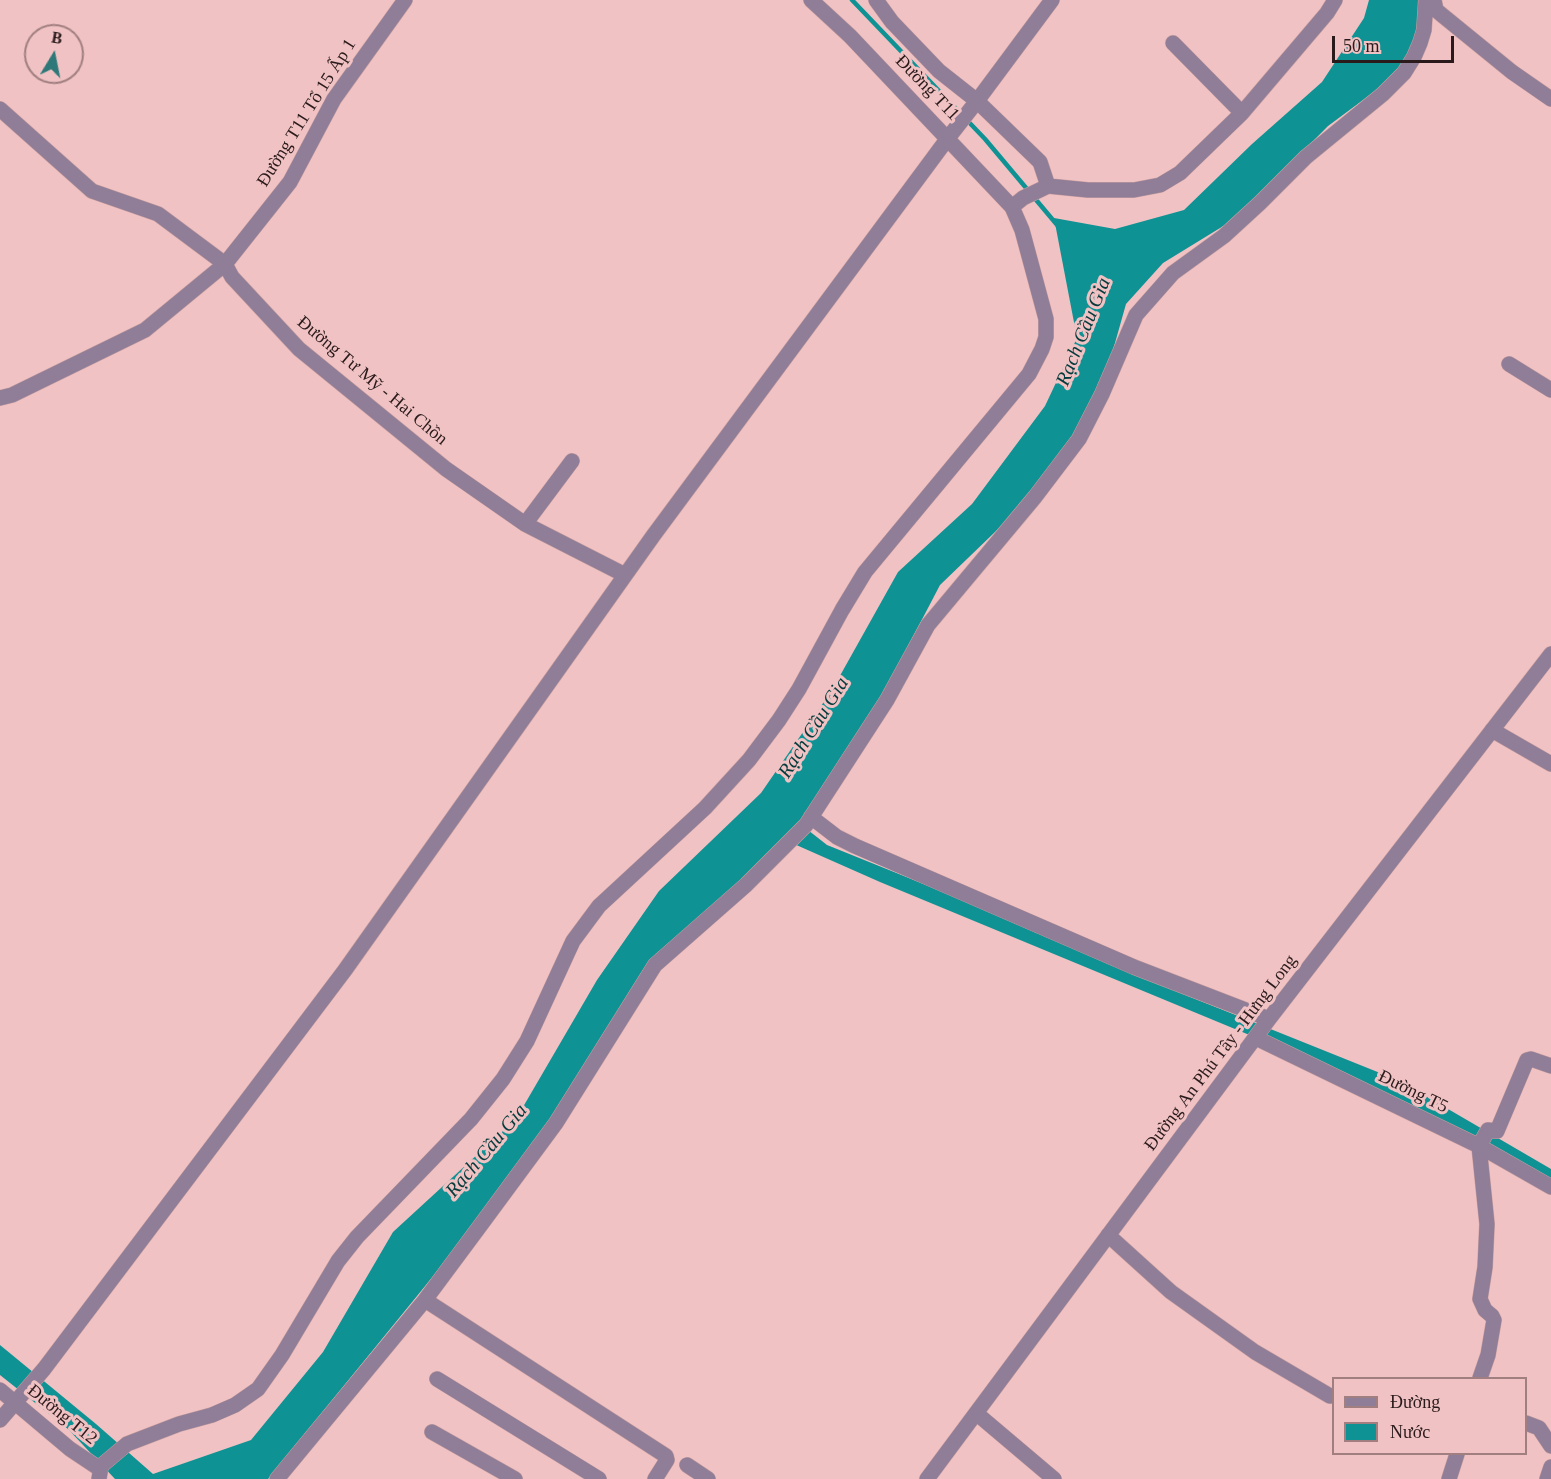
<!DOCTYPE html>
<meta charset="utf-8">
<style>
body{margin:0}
#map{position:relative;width:1551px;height:1479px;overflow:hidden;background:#f0c2c3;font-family:"Times New Roman",serif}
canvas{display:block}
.legend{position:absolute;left:1332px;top:1377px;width:195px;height:78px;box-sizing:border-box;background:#f0c2c3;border:2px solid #a17f80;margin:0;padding:8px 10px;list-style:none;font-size:18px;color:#2a1a1b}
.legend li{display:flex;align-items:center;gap:12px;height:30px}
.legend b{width:30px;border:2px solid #a17f80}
.north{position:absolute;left:24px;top:24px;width:60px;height:60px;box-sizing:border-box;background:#f0c2c3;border:2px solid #a17f80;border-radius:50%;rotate:10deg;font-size:16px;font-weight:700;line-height:24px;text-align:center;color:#2a1a1b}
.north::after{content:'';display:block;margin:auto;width:21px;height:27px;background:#2e7879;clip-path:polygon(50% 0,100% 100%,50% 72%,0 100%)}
.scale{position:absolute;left:1332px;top:36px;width:122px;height:27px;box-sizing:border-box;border:3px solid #2a1a1b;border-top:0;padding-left:8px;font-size:18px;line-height:21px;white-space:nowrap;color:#2a1a1b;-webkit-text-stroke:4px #f0c2c3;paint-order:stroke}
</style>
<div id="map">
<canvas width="1551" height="1479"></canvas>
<ul class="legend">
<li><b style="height:8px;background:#907d97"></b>Đường</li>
<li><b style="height:16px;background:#0f9294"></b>Nước</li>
</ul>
<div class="north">B</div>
<div class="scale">50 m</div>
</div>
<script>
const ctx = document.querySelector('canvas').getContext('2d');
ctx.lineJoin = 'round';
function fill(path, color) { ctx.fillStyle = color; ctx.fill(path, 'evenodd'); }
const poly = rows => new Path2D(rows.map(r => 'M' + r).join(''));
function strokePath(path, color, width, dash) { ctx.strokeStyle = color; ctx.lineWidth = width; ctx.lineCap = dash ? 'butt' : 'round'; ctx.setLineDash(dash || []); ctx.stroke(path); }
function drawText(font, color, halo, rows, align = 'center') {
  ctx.font = font + ' "Times New Roman",serif'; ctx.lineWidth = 6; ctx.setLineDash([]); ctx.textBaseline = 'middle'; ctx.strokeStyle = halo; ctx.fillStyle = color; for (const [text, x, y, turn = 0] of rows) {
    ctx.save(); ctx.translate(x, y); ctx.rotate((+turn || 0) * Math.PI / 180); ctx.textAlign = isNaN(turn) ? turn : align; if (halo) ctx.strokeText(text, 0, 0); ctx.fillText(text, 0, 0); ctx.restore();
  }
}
fill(poly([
 [1369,0,1420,0,1416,43,1394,77,1328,126,1238,217,1163,263,1126,304,1104,382,1074,433,1022,506,940,585,881,698,799,823,827,845,951,895,1111,965,1400,1081,1551,1169,1551,1181,1305,1058,880,882,785,840,643,970,537,1141,474,1226,268,1479,115,1479,68,1429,0,1375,0,1345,96,1424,153,1474,251,1440,323,1352,393,1232,516,1119,597,980,659,891,761,793,832,690,898,572,972,504,1045,406,1077,338,1054,218,1115,229,1184,210,1252,144,1322,82,1364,18]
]), '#0f9294');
strokePath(poly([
 [852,0,985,139,1058,226]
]), '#0f9294', 4.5);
const minor = poly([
 [876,0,892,22,939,71,977,101,1040,162,1048,186],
 [1434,0,1436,10,1442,15,1512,72,1551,99],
 [1173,43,1242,113],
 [0,109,92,191,158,214,225,264,232,277,299,349,446,469,525,524,625,575],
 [1012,207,1023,198,1048,186,1088,190,1134,190,1160,185,1180,173,1242,113,1327,13,1335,0],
 [1509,364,1551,390],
 [0,398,12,395,145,330,225,264,290,182,334,99,405,0],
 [525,524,572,461],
 [1492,730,1551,764],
 [811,817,837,837,855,846,1134,967,1269,1019],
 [1256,1038,1479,1146,1551,1187],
 [1108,1235,1171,1292,1255,1352,1330,1396],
 [425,1300,666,1456,667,1460,655,1479],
 [1480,1378,1488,1355,1494,1320,1492,1316,1485,1310,1480,1299,1485,1267,1487,1224,1479,1146,1488,1130,1497,1131,1527,1060,1531,1059,1551,1066],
 [437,1379,599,1479],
 [0,1390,70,1449,100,1469],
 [976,1413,1054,1479],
 [0,1420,44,1369,345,970,653,536,948,138,977,101,1052,0],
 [1526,1423,1539,1428,1551,1446],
 [432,1432,515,1479],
 [687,1465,708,1479],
 [99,1479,101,1466,127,1444,179,1424,212,1415,235,1405,258,1389,282,1355,338,1261,357,1237,471,1119,503,1079,527,1041,573,941,599,906,705,808,749,760,779,720,799,689,842,610,865,572,1029,374,1042,349,1046,337,1046,319,1022,230,1012,207,850,36,811,0],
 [277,1479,425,1300,480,1226,556,1123,655,965,746,885,806,825,887,700,928,625,1035,497,1079,439,1102,394,1136,315,1173,273,1224,236,1260,203,1306,157,1383,94,1404,73,1414,57,1420,43,1424,30,1426,0],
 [927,1479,1269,1019,1551,654],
 [1449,1479,1457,1454],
 [1547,1479,1551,1467]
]);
strokePath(minor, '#c8a0a1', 16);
strokePath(minor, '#907d97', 15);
drawText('18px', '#2a1a1b', '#f0c2c3', [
 ["Đường T11",927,88,46],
 ["Đường T11 Tổ 15 Ấp 1",307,113,-58],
 ["Đường Tư Mỹ - Hai Chồn",372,381,40],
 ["Đường An Phú Tây - Hưng Long",1221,1053,-53],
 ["Đường T5",1413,1092,26],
 ["Đường T12",62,1415,39]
]);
drawText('italic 20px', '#053b3c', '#f0c2c3', [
 ["Rạch Cầu Gia",1084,332,-68],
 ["Rạch Cầu Gia",814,728,-58],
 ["Rạch Cầu Gia",487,1151,-50]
]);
</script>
